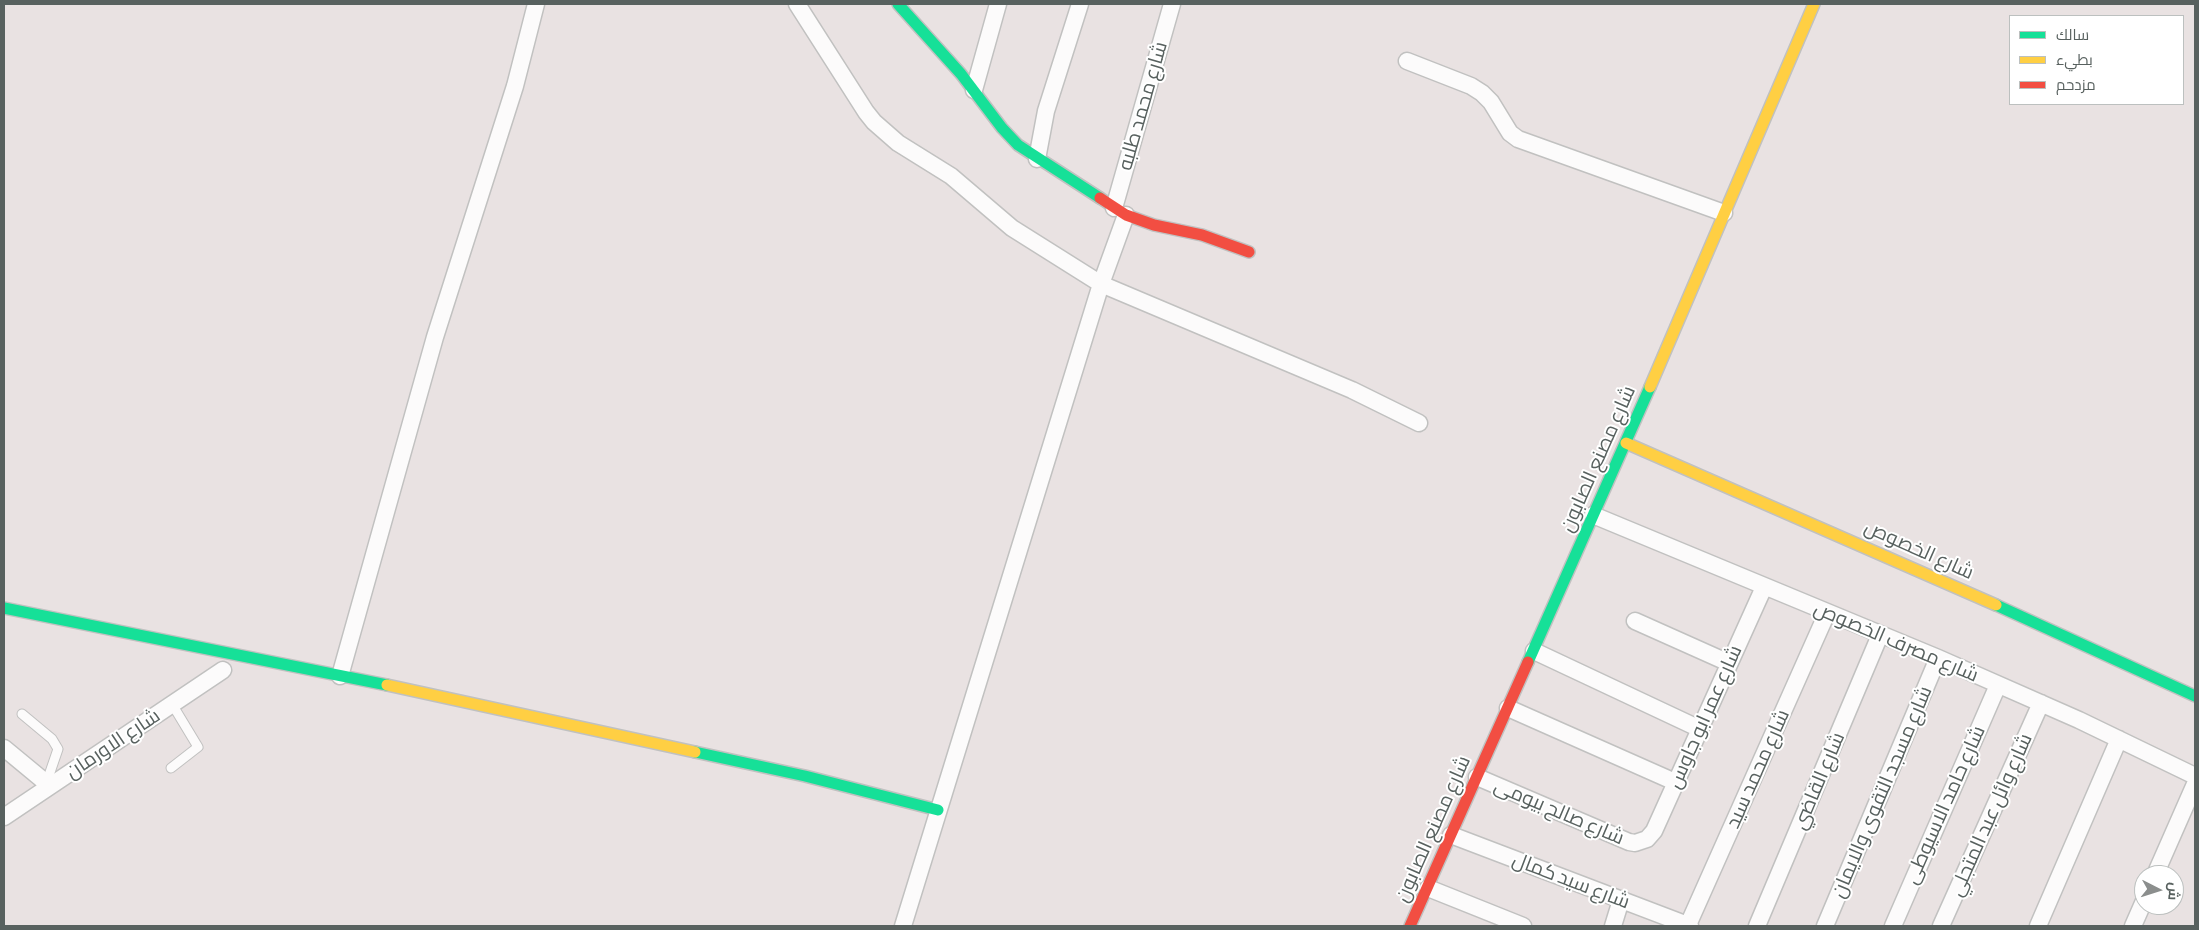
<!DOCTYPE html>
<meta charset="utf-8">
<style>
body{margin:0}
#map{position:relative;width:2199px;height:930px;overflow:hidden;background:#e9e2e2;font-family:"Alegreya Sans",Cairo,sans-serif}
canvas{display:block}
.frame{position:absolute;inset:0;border:5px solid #58615f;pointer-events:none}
.legend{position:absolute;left:2009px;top:15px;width:175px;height:90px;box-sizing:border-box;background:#fff;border:1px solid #bcc0bf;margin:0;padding:6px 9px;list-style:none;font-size:15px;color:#58615f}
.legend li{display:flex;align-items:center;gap:10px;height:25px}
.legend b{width:25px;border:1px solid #bcc0bf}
.north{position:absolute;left:2134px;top:865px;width:50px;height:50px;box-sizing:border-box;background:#fff;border:1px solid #bcc0bf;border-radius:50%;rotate:95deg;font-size:14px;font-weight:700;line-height:20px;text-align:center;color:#58615f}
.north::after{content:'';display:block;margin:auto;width:18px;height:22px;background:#8b8e8d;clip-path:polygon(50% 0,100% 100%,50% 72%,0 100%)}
</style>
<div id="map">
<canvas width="2199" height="930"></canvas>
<div class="frame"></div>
<ul class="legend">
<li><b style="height:6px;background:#16e098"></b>سالك</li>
<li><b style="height:6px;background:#ffcf43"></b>بطيء</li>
<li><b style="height:6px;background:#f24e42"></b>مزدحم</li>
</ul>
<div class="north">ش</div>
</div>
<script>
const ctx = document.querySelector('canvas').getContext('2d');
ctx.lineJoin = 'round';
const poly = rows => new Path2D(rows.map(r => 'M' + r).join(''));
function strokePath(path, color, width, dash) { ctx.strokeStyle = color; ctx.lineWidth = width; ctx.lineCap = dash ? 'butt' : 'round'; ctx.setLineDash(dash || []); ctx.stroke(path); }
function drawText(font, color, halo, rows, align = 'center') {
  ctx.font = font + ' "Alegreya Sans",Cairo,sans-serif'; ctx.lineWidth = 4; ctx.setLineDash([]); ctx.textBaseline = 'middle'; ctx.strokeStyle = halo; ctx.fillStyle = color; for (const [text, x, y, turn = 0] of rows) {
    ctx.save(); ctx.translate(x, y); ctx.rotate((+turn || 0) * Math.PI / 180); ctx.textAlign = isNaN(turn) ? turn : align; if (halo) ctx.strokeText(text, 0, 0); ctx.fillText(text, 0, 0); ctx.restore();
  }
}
const lane = poly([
 [22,714,52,739,58,749,46,784],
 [171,768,198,747,172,704]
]);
const street = poly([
 [797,4,866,112,874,122,898,143,951,176,1012,228,1101,284,1352,390,1419,423],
 [1407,61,1471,86,1482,93,1491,102,1510,133,1518,139,1724,213],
 [974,90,998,4],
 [1037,159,1046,111,1080,4],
 [1114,208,1172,4],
 [1593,515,1938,658,2079,720,2195,776],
 [1635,621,1729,663],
 [1534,651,1700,729],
 [340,676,435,337,515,86,536,4],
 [1508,708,1675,782],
 [4,748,50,786],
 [1477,777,1629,842,1635,843,1647,839,1654,831,1764,587],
 [4,817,223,670],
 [1451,835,1690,926],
 [2155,875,2195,784],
 [1428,888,1523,926],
 [1688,925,1827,613],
 [903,926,1101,284,1126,215],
 [1613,926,1621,900],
 [1757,926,1880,635],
 [1825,926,1938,658],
 [1893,926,1998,685],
 [1941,926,2041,703],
 [2038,926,2119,739],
 [2133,926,2144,901]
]);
const fast = poly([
 [898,4,961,74,1002,128,1018,145,1100,198],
 [1996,605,2195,696],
 [4,608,387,685],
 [1528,662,1650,387],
 [695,752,805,776,938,810]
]);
const slow = poly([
 [1650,387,1814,4],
 [1626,443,1996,605],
 [387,685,695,752]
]);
const jam = poly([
 [1100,198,1126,215,1154,225,1202,235,1249,252],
 [1410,926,1528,662]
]);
strokePath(lane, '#c1c1c0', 11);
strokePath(street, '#c1c1c0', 19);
strokePath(fast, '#c0c1c0', 14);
strokePath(slow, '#c0c1c0', 14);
strokePath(jam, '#c0c1c0', 14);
strokePath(lane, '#fcfbfb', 9);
strokePath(street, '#fcfbfb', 16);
strokePath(fast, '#16e098', 11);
strokePath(slow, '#ffcf43', 11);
strokePath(jam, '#f24e42', 11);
drawText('20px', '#58615f', '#fff', [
 ["شارع محمد طلبه",1143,106,-74],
 ["شارع مصنع الصابون",1598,459,-66],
 ["شارع الخصوص",1919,550,24],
 ["شارع مصرف الخصوص",1896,642,23],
 ["شارع عمر ابو جاوس",1705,717,-66],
 ["شارع الاورمان",113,744,-34],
 ["شارع محمد سيد",1758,769,-66],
 ["شارع القاضي",1819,781,-67],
 ["شارع مسجد التقوى والايمان",1882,792,-67],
 ["شارع حامد الاسيوطى",1945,805,-66],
 ["شارع صالح بيومى",1559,812,23],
 ["شارع وائل عبد المتجلي",1991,815,-66],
 ["شارع مصنع الصابون",1433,829,-66],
 ["شارع سيد كمال",1571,881,21]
]);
</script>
